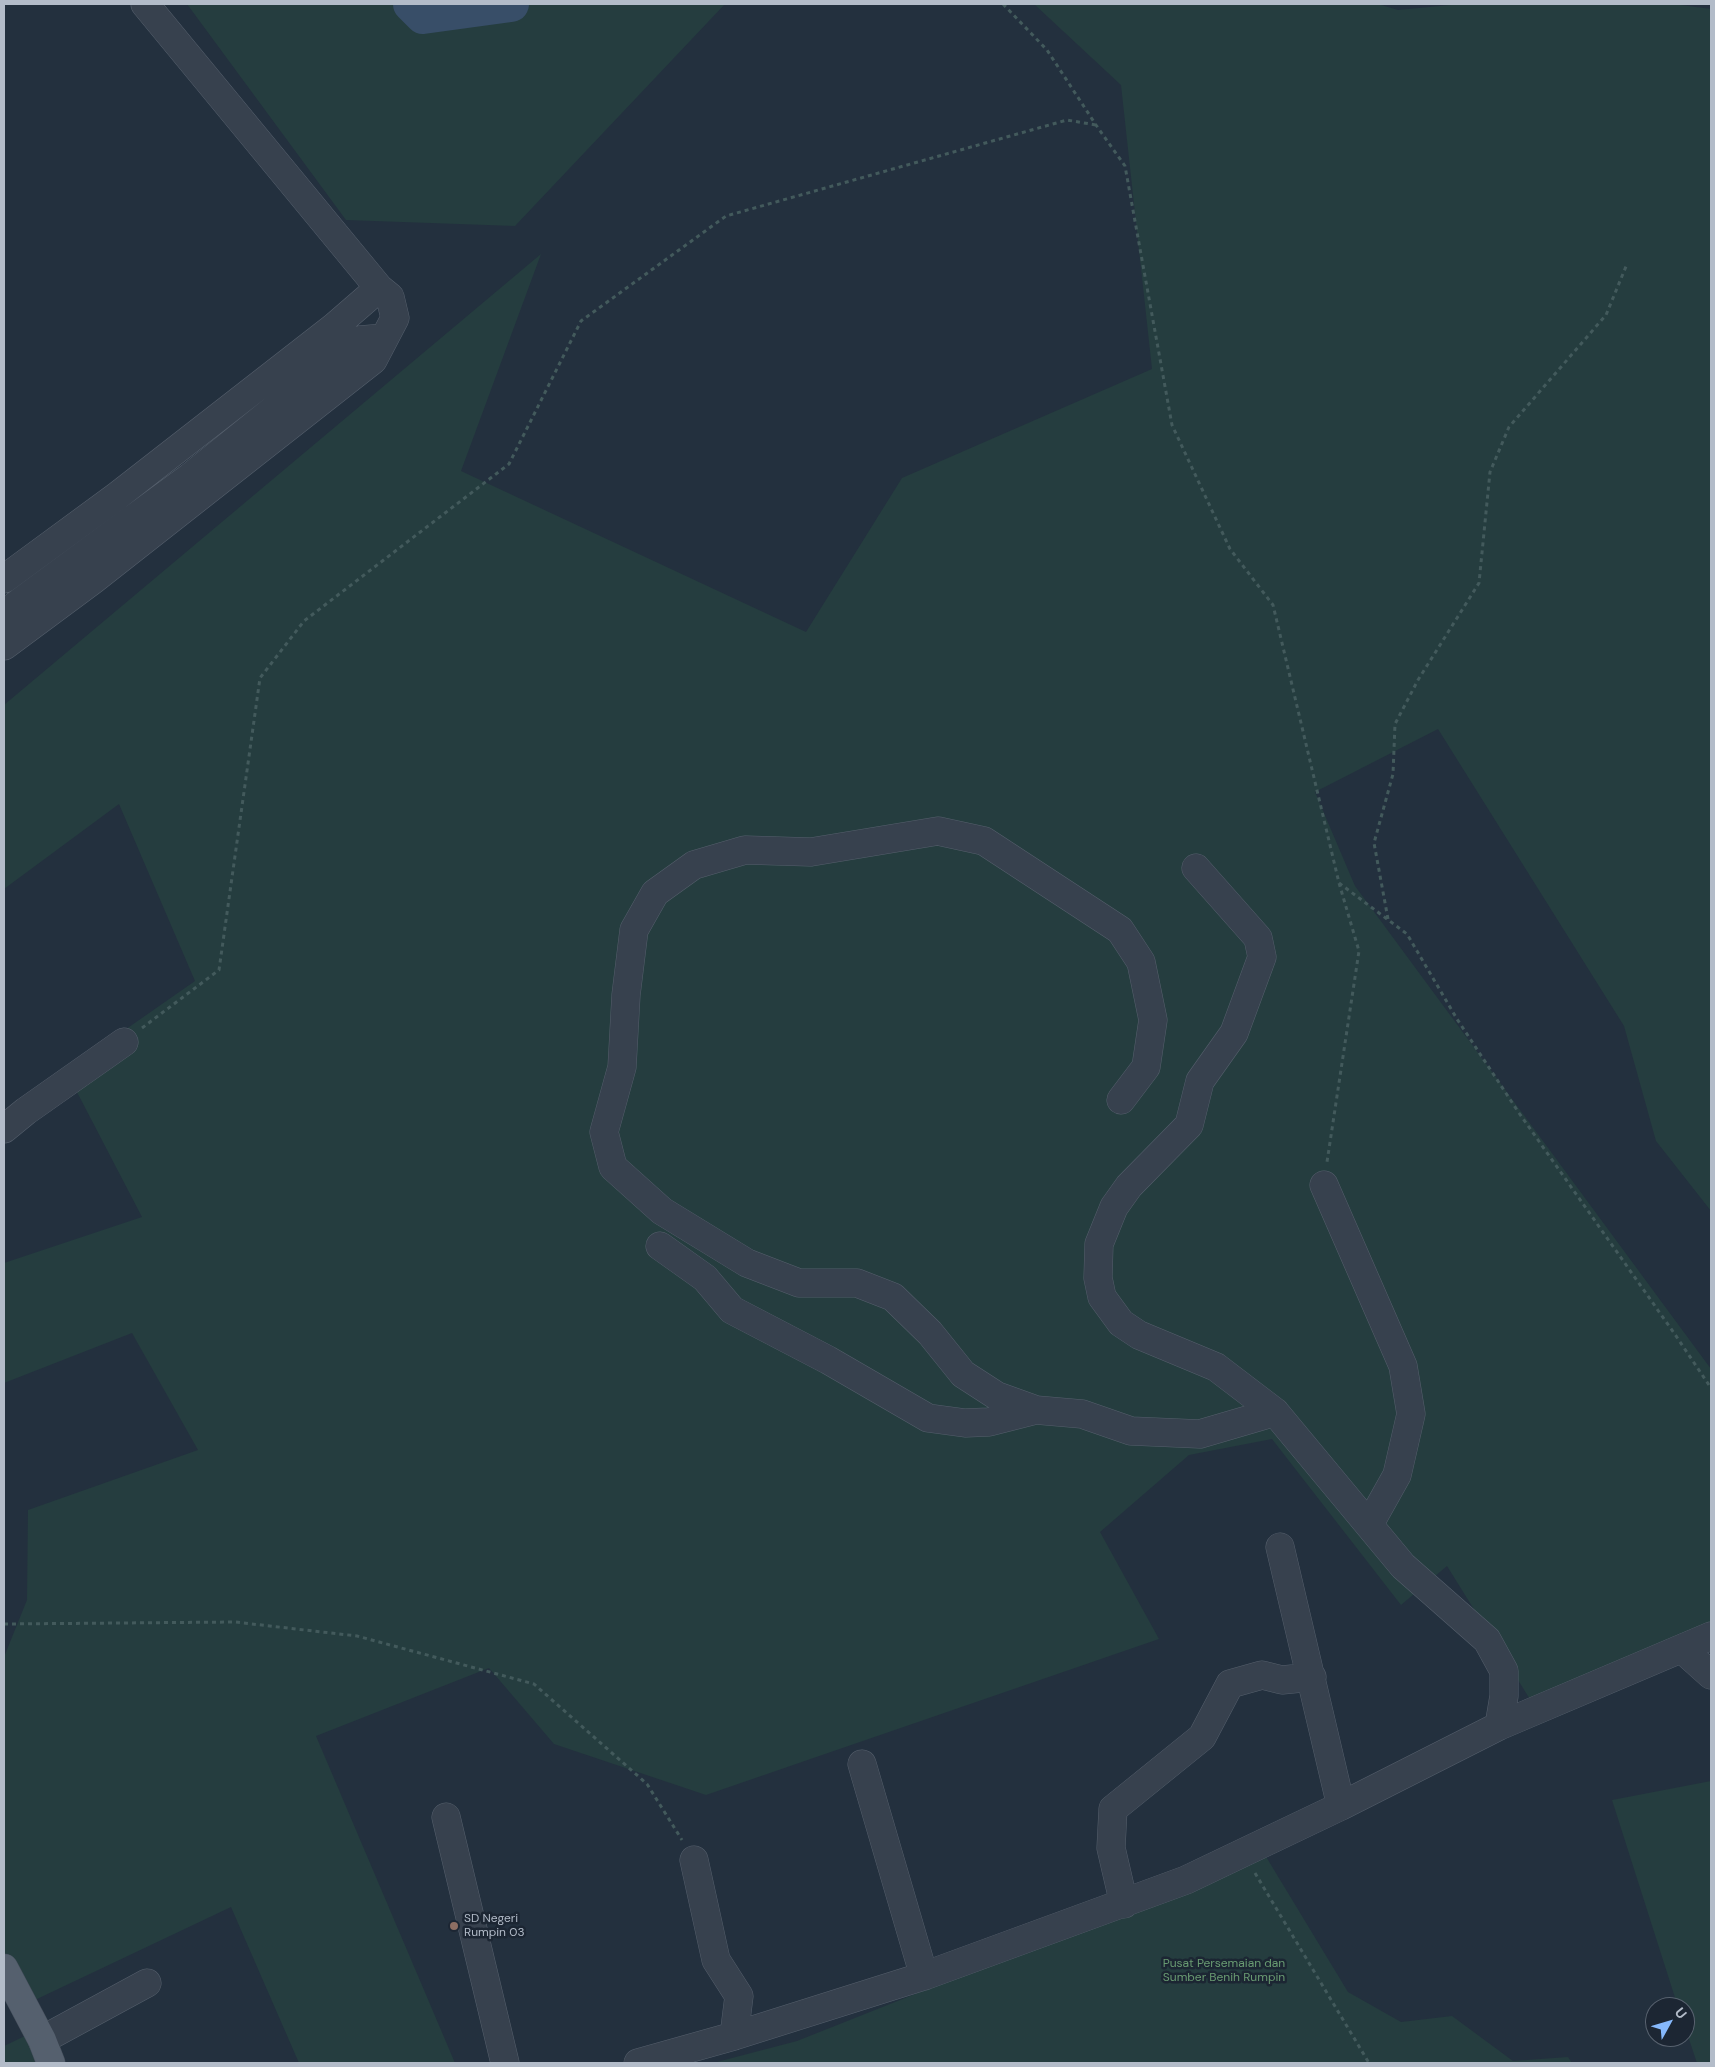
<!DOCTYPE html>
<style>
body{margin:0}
#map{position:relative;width:1715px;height:2067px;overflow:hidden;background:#23303e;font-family:"DM Sans",sans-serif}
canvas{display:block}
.frame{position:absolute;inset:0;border:5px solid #b3bcc9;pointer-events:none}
.north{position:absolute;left:1645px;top:1997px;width:50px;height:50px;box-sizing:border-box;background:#1c2633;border:1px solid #58626f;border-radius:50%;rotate:51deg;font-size:14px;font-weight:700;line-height:20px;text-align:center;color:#b3bcc9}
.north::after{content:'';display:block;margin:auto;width:18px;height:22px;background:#86b8fb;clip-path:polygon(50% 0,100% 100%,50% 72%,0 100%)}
</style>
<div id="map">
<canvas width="1715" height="2067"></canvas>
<div class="frame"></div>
<div class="north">U</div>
</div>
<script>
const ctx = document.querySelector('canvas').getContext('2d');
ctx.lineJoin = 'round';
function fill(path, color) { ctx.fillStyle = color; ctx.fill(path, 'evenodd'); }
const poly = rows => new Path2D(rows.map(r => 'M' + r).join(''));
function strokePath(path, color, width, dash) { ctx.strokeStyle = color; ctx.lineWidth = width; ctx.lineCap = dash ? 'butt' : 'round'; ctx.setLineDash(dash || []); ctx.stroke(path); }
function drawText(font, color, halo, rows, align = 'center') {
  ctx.font = font + ' "DM Sans",sans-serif'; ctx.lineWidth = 5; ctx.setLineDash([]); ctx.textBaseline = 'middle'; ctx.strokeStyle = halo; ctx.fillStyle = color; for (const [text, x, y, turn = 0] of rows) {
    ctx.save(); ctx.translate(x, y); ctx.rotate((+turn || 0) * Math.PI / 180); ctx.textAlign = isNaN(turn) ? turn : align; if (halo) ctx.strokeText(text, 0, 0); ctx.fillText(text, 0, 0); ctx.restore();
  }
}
fill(poly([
 [187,4,725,4,515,226,346,220],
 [1034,4,1378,4,1398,10,1461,4,1673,4,1711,9,1711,1211,1656,1141,1624,1026,1438,729,1315,792,1355,886,1711,1369,1711,1627,1541,1717,1447,1566,1401,1605,1272,1439,1189,1455,1100,1532,1159,1639,706,1795,554,1744,489,1668,316,1736,455,2063,299,2063,231,1907,18,2008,4,1980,4,1657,27,1600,28,1510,198,1450,132,1333,4,1383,4,1263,142,1217,66,1071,195,981,119,804,4,889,4,705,541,254,461,471,806,632,902,478,1152,369,1121,85],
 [1711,1781,1711,2063,1697,2063,1685,2027,1685,2007,1678,2007,1612,1800],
 [1265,1855,1348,1992,1401,2022,1452,2016,1513,2061,1568,2057,1572,2063,713,2063,797,2041],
 [25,2036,36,2063,4,2063,4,2046]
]), '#253d3f');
strokePath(poly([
 [411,4,423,16,511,4]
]), '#384e68', 36);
const minor = poly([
 [4,579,117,496,334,327,379,288],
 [4,614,190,477,360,340,384,338],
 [4,646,93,580,373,360,395,318,390,297,379,288,145,4],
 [1196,868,1258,938,1262,957,1234,1033,1200,1081,1189,1125,1129,1186,1114,1207,1099,1244,1098,1278,1102,1297,1121,1323,1139,1335,1216,1367,1275,1412,1403,1566,1487,1640,1504,1671,1504,1696,1499,1726],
 [1121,1100,1146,1067,1153,1020,1141,962,1120,930,984,841,938,831,811,852,745,850,694,865,655,893,634,930,626,995,622,1067,604,1132,613,1167,662,1211,747,1263,799,1283,857,1283,893,1297,930,1333,963,1374,997,1396,1036,1410,1082,1414,1131,1431,1200,1434,1275,1412],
 [4,1129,26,1111,124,1042],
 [1324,1185,1403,1366,1411,1414,1397,1475,1369,1525],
 [660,1246,705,1278,732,1310,828,1360,928,1418,965,1423,989,1422,1036,1410],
 [1280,1547,1341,1806],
 [1682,1649,1711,1675],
 [862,1764,924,1976],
 [446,1817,505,2063],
 [694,1860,716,1960,739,1996,734,2036],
 [1124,1904,1111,1848,1113,1809,1202,1737,1230,1684,1262,1675,1282,1680,1312,1677],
 [42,2040,147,1983],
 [638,2063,734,2036,924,1976,1186,1880,1341,1806,1499,1726,1711,1636]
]);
const major = poly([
 [4,1968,42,2040,51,2063]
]);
strokePath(minor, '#555f6c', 29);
strokePath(major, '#434d5a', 29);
strokePath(poly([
 [1003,4,1047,50,1096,125,1125,166,1172,425,1230,549,1273,605,1339,883,1359,951,1327,1162],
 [1339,883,1407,934,1457,1019,1519,1113,1674,1333,1711,1388],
 [1388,919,1374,843,1393,774,1395,724,1418,680,1479,583,1490,472,1509,427,1606,315,1627,264],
 [142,1028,219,970,260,678,304,621,509,464,581,321,726,216,1067,120,1096,125],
 [4,1624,235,1622,357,1636,534,1684,647,1784,682,1840],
 [1255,1873,1369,2063]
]), '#435a5c', 3, [4, 4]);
strokePath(minor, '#37414e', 28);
strokePath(major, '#55606e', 28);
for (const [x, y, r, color] of [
 [454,1926,5,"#8d6e63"]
]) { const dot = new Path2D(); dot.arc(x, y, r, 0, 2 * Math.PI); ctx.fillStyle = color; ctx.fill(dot); strokePath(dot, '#1c2633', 2); }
drawText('12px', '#b3bcc9', '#1c2633', [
 ["SD Negeri",464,1919],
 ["Rumpin 03",464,1933]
], 'left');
drawText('12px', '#699b72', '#1c2633', [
 ["Pusat Persemaian dan",1224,1964],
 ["Sumber Benih Rumpin",1224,1978]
]);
</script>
